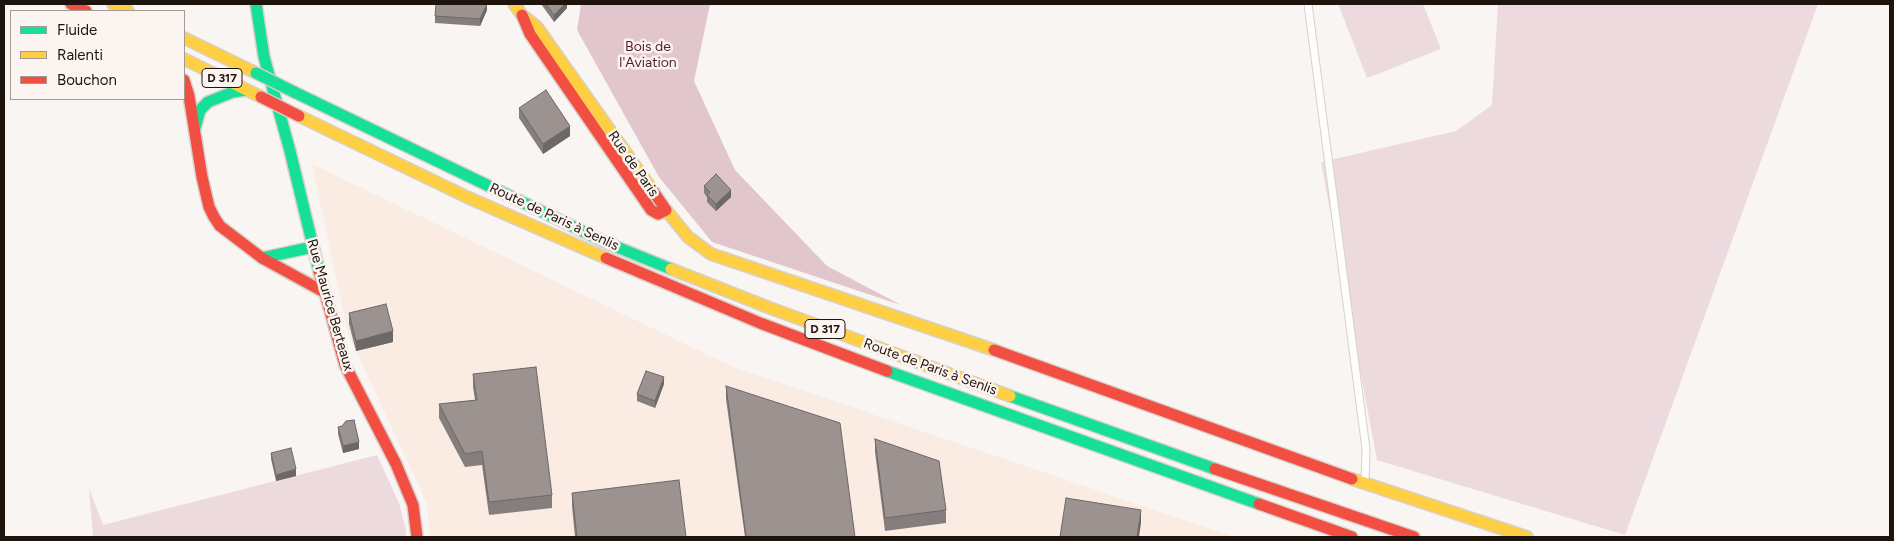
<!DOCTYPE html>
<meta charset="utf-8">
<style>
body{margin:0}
#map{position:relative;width:1894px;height:541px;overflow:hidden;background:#f8f5f3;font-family:Figtree,sans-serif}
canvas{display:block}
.frame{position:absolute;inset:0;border:5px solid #1f140d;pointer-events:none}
.legend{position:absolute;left:10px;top:10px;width:175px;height:90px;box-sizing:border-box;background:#fbf4f0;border:1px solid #a39a95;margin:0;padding:6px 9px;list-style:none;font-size:15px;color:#1f140d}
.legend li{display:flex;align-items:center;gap:10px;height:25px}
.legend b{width:25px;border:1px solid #a39a95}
</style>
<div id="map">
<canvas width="1894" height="541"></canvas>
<div class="frame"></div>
<ul class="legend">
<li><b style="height:6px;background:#16e098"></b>Fluide</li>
<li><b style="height:6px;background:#ffcf43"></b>Ralenti</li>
<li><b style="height:6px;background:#f24e42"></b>Bouchon</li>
</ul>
</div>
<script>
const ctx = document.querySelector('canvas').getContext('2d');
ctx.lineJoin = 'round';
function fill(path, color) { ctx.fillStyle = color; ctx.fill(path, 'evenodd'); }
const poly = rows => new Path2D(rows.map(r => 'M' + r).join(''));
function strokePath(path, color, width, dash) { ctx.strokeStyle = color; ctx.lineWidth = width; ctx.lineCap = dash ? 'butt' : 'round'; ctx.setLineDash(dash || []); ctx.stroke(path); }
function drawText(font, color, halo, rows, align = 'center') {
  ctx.font = font + ' Figtree,sans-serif'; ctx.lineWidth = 5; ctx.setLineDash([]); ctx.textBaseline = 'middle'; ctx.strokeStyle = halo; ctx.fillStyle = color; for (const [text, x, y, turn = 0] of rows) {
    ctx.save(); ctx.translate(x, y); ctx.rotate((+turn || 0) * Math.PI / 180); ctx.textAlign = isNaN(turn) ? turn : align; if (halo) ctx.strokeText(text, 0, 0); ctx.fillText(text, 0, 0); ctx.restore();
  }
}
fill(poly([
 [312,164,731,366,1234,537,430,537,427,503,348,334]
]), '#faece2');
fill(poly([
 [1338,4,1423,4,1441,49,1367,78],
 [1498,4,1818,4,1625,535,1377,460,1321,162,1456,131,1492,105],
 [377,455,399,503,406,530,406,537,93,537,89,488,103,525]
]), '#ecdadf');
fill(poly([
 [581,4,710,4,694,81,735,170,827,266,901,305,712,242,659,177,577,30]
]), '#e1c6ce');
const lane = poly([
 [1308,4,1366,449,1365,482]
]);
const fast = poly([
 [256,4,264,57,290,151,319,271],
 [294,92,607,243,671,269],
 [195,128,200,110,208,102,233,92,246,90],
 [262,258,313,247],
 [887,371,1259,504],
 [1010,396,1215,469]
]);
const slow = poly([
 [113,4,128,11],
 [514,4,522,15,537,27,653,191],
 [184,38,256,73],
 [184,59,261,97],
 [299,116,469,198,606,258],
 [666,210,688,237,711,254,994,350],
 [671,269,770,308,1010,396],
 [1352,479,1527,537]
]);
const jam = poly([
 [71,4,86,11],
 [522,15,530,34,651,210,658,214,666,210,653,191],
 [184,80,189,96,202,177,209,207,214,217,220,226,262,258,324,292],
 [606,258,760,323,887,371],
 [319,271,345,365,396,464,413,505,417,537],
 [994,350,1352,479],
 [1215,469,1414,537],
 [1259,504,1352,537]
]);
strokePath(lane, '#d7d0cb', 9);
strokePath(fast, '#d7d0cb', 14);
strokePath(slow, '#d7d0cb', 14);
strokePath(jam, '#d7d0cb', 14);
strokePath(lane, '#fefefd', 7);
strokePath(fast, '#16e098', 11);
strokePath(slow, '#ffcf43', 11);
strokePath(jam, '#f24e42', 11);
const fastBridge = poly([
 [256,73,294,92]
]);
const jamBridge = poly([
 [261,97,299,116]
]);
strokePath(fastBridge, '#d7d0cb', 14, []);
strokePath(jamBridge, '#d7d0cb', 14, []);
strokePath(fastBridge, '#16e098', 11);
strokePath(jamBridge, '#f24e42', 11);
fill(poly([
 [541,4,567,4,567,8,554,22],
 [487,10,480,26,435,23,435,16],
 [519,108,570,136,543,154,519,118],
 [704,186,731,197,716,211,707,202,707,197,704,193],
 [349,313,393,342,356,351,349,324],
 [473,374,552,495,552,508,489,515,482,465,465,467,439,418,439,404,475,400,473,387],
 [664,384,655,408,637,401,637,394],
 [726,386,855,537,745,537,726,399],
 [338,427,359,449,343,453,338,434],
 [875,439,946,510,946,523,885,531,875,452],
 [271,453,296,476,276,481,271,459],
 [572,493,686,537,575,537,572,506]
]), '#867e7d');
fill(poly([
 [487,4,487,10,480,26,480,19],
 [565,4,567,4,567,8,554,22,554,15],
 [570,126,570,136,543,154,543,144],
 [731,190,731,197,716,211,716,204],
 [393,331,393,342,356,351,356,341],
 [664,377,664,384,655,408,655,401],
 [359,442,359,449,343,453,343,446],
 [296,469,296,476,276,481,276,475],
 [1141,510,1141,523,1139,537,1137,537]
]), '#6d6766');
const building = poly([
 [436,4,487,4,480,19,435,16,436,4],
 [546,4,565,4,554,15,546,4],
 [546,90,570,126,543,144,519,108,546,90],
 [716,174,731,190,716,204,707,195,710,192,704,186,716,174],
 [386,304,393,331,356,341,349,313,386,304],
 [536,367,552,495,489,502,482,451,465,454,439,404,477,400,473,374,536,367],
 [646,371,664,377,655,401,637,394,646,371],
 [726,386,840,423,855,537,746,537,726,386],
 [354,420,359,442,343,446,338,427,342,426,346,421,354,420],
 [875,439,939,461,946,510,885,518,875,439],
 [291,448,296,469,276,475,271,453,291,448],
 [679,480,686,537,577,537,572,493,679,480],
 [1066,498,1141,510,1137,537,1060,537,1066,498]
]);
fill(building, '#9c9391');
strokePath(building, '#6d6766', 1);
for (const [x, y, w] of [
 [222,78,40],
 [825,329,40]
]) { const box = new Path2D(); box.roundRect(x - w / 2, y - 9.5, w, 19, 4); ctx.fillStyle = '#fbf4f0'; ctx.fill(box); strokePath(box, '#1f140d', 1); }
drawText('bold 12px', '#1f140d', null, [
 ["D 317",222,78],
 ["D 317",825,329]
]);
drawText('14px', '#531b34', '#fbf4f0', [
 ["Bois de",648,47],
 ["l'Aviation",648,63]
]);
drawText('14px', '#1f140d', '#fbf4f0', [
 ["Rue de Paris",633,164,55],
 ["Route de Paris à Senlis",554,217,25],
 ["Rue Maurice Berteaux",330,305,74],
 ["Route de Paris à Senlis",930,367,20]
]);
</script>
